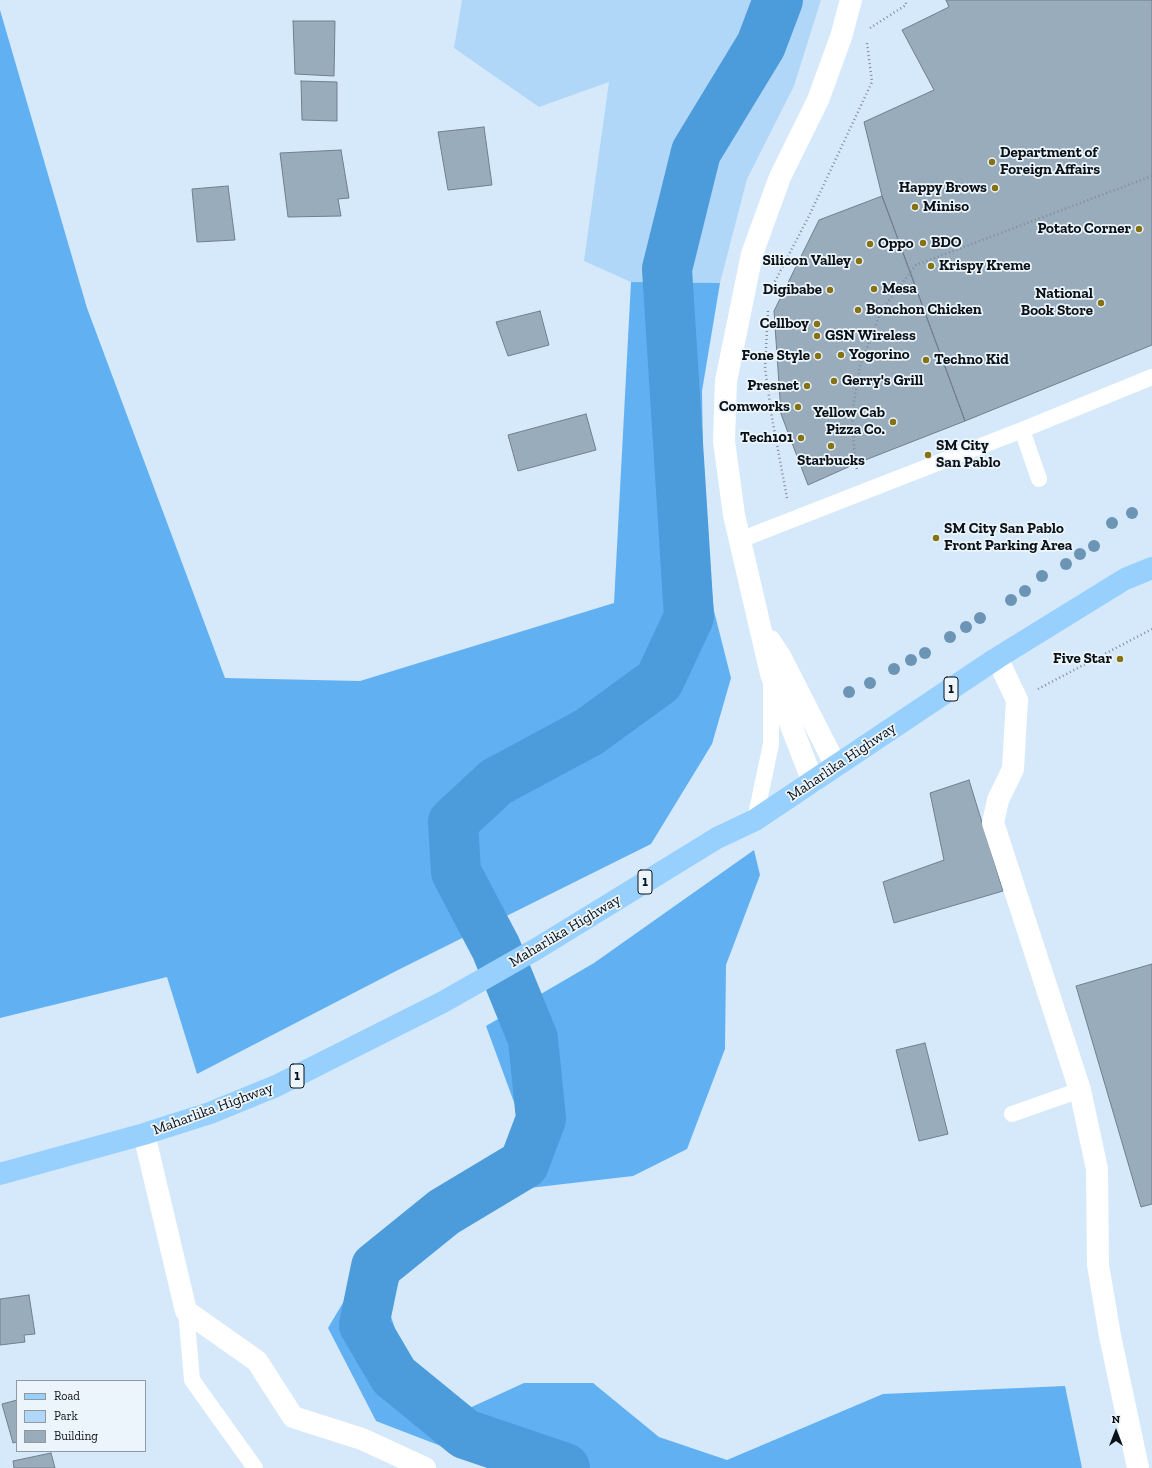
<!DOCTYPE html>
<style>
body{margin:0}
#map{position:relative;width:1152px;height:1468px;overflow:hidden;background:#d5e9fb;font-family:"Zilla Slab",serif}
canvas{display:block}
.legend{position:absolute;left:16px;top:1380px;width:130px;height:72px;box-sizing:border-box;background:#ecf5fc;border:1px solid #929aa0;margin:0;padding:5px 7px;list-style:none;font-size:12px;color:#0a1117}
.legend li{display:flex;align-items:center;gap:8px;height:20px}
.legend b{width:20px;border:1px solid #929aa0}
.north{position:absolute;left:1096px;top:1412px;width:40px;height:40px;-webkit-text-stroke:3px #ecf5fc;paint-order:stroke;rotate:0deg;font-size:11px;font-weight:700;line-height:16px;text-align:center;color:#0a1117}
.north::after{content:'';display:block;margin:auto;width:14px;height:18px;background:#0a1117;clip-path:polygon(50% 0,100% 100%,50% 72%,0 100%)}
</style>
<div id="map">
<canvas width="1152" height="1468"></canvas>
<ul class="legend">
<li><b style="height:5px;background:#97d0fd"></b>Road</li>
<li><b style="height:11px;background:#b0d6f8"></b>Park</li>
<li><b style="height:11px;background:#99acbc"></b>Building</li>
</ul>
<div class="north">N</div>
</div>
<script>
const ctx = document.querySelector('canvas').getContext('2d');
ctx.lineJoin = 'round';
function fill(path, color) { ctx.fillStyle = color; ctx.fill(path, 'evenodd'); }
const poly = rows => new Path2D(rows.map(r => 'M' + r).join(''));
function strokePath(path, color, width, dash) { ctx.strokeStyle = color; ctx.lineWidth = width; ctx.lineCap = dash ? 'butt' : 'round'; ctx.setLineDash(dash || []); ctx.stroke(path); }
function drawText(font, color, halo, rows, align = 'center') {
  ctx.font = font + ' "Zilla Slab",serif'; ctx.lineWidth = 3.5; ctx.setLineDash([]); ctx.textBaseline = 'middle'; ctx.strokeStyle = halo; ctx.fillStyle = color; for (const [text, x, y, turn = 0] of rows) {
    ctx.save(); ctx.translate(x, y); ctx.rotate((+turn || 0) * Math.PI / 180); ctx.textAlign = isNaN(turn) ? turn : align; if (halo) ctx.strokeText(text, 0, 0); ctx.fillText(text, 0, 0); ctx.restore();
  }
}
fill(poly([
 [462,0,821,0,794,86,747,179,720,283,631,282,584,261,609,82,539,107,454,48]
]), '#b0d6f8');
fill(poly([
 [0,10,87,308,225,678,360,681,614,603,631,282,720,283,702,391,704,519,714,611,731,678,712,744,651,844,398,970,197,1074,167,977,0,1018],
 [754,850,760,875,726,965,725,1049,687,1149,633,1176,512,1190,451,1231,407,1256,389,1311,420,1400,452,1416,524,1383,593,1383,659,1437,727,1460,883,1394,1065,1386,1082,1468,498,1468,376,1421,328,1328,376,1247,460,1191,508,1160,518,1113,486,1026,594,963]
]), '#61b1f2');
strokePath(poly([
 [565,1468,465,1434,394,1376,364,1325,376,1267,444,1212,524,1164,541,1119,533,1039,496,948,456,872,453,822,496,782,589,732,659,681,689,617,667,269,696,152,761,45,778,0]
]), '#4c9cdb', 50);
const building = poly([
 [946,0,1152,0,1152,345,965,421,882,196,864,122,934,90,902,30,949,7,946,0],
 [293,21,335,21,334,76,295,74,293,21],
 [301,81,337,82,337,121,302,120,301,81],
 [484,127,492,185,448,190,438,132,484,127],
 [341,150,349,198,338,199,341,216,288,217,280,153,341,150],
 [228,186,235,240,197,242,192,189,228,186],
 [882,196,965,421,855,464,808,485,781,414,774,311,819,220,882,196],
 [540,311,549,345,508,356,496,322,540,311],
 [586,414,596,450,518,471,508,435,586,414],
 [969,780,1003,891,894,923,883,882,944,860,930,793,969,780],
 [1152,964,1152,1204,1141,1207,1076,986,1152,964],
 [925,1043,948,1134,919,1141,896,1050,925,1043],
 [29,1295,35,1334,24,1335,25,1342,0,1345,0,1299,29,1295],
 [17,1400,17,1442,13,1443,2,1404,17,1400],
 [51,1453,55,1468,14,1468,13,1461,51,1453]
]);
fill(building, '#99acbc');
strokePath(building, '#6e8090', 1);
strokePath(poly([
 [870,28,906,5,906,0],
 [773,285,809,216,872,82,867,43],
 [768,311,765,368,772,418,787,498],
 [857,469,855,464,852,413,860,366,881,311,916,265,1152,176],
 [1038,689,1152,629]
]), '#7f8d9a', 2.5, [1, 3]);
strokePath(poly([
 [1022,430,1039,479],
 [740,540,1022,430,1152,377],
 [755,820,771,744,771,683],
 [1012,1114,1080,1090],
 [186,1311,192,1380,255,1468]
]), '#fff', 16);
strokePath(poly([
 [770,641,780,656,836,766],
 [997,658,1017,700,1013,769,998,800,993,823,1080,1090,1097,1169,1098,1265,1110,1336,1138,1468],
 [813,782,771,674,734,515,724,441,726,381,752,254,780,177,818,100,841,37,851,0],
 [144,1134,186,1311,257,1361,293,1417,362,1439,425,1468]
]), '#fff', 22);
strokePath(poly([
 [0,1174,144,1134,210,1113,276,1086,443,1002,538,948,717,838,755,820,997,658,1125,579,1152,568]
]), '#97d0fd', 22);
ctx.fillStyle = '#6c95b5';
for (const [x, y] of [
 [1132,513],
 [1112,523],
 [1094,546],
 [1080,554],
 [1066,564],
 [1042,576],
 [1025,591],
 [1011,600],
 [980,618],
 [966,627],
 [950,637],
 [925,653],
 [911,660],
 [894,669],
 [870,683],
 [849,692]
]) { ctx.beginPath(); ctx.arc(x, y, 6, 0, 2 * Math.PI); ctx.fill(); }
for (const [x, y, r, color] of [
 [992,162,4,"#877213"],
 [995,188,4,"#877213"],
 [915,207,4,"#877213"],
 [1139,229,4,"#877213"],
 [923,243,4,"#877213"],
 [870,244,4,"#877213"],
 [859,261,4,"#877213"],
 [931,266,4,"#877213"],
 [874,289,4,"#877213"],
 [830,290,4,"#877213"],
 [1101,303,4,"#877213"],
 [858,310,4,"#877213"],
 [817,324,4,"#877213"],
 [817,336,4,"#877213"],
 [841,355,4,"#877213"],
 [818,356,4,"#877213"],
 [926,360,4,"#877213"],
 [834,381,4,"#877213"],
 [807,386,4,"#877213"],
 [798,407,4,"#877213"],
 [893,422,4,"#877213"],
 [801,438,4,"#877213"],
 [831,446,4,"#877213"],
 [928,455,4,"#877213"],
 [936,538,4,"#877213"],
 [1120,659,4,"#877213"]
]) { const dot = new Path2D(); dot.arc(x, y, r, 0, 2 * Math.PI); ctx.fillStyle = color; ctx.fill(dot); strokePath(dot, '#ecf5fc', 1.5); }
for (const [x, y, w] of [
 [951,689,14],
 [645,882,14],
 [297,1076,14]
]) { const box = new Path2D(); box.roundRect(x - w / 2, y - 12, w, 24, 3); ctx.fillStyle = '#ecf5fc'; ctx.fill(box); strokePath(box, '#0a1117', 1); }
drawText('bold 14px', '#0a1117', null, [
 ["1",951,689],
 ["1",645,882],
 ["1",297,1076]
]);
drawText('bold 15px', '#0a1117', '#ecf5fc', [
 ["Department of",1000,153],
 ["Foreign Affairs",1000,170],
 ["Happy Brows",987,188,"right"],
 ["Miniso",923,207],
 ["Potato Corner",1131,229,"right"],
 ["BDO",931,243],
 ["Oppo",878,244],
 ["Silicon Valley",851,261,"right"],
 ["Krispy Kreme",939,266],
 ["Mesa",882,289],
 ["Digibabe",822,290,"right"],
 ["National",1093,294,"right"],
 ["Book Store",1093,311,"right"],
 ["Bonchon Chicken",866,310],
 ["Cellboy",809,324,"right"],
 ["GSN Wireless",825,336],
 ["Yogorino",849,355],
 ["Fone Style",810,356,"right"],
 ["Techno Kid",934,360],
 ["Gerry's Grill",842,381],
 ["Presnet",799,386,"right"],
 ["Comworks",790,407,"right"],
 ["Yellow Cab",885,413,"right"],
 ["Pizza Co.",885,430,"right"],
 ["Tech101",793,438,"right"],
 ["SM City",936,446],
 ["San Pablo",936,463],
 ["Starbucks",831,461,"center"],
 ["SM City San Pablo",944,529],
 ["Front Parking Area",944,546],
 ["Five Star",1112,659,"right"]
], 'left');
drawText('15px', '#0a1117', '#ecf5fc', [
 ["Maharlika Highway",842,762,-34],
 ["Maharlika Highway",565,931,-31],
 ["Maharlika Highway",213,1109,-20]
]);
</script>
